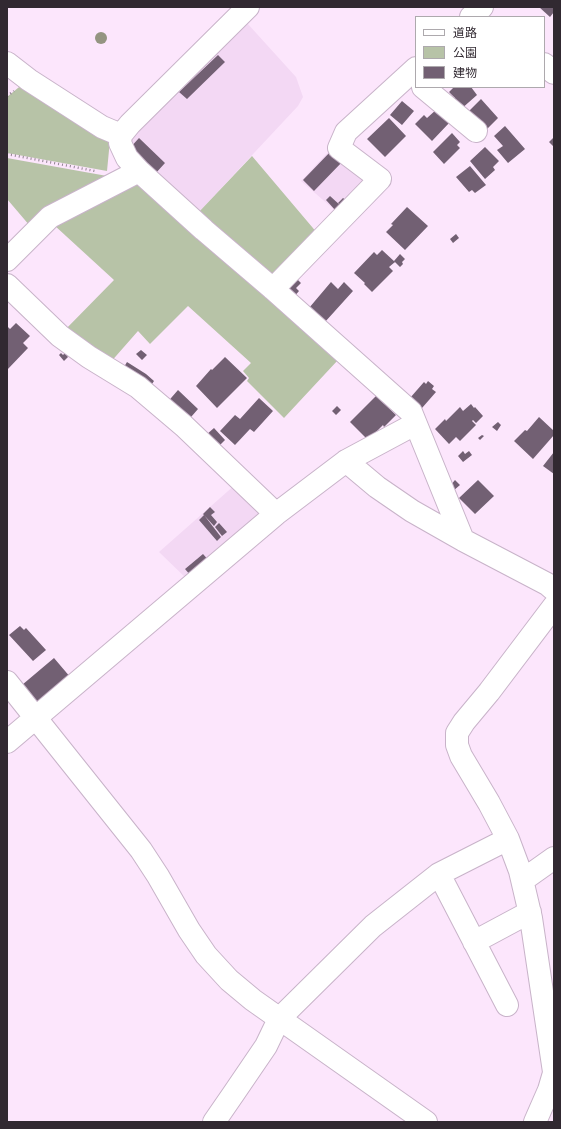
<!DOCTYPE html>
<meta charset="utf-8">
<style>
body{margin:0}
#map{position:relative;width:561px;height:1129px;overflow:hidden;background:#fce6fc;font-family:Jost,"Noto Sans JP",sans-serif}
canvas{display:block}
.frame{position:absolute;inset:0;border:8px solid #312931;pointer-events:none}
.legend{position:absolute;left:415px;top:16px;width:130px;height:72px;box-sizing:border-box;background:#fff;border:1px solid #ada9ad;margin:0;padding:5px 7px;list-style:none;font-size:12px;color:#312931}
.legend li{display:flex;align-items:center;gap:8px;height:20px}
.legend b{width:20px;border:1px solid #ada9ad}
</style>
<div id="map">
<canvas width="561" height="1129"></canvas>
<div class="frame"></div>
<ul class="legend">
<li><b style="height:5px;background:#fff"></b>道路</li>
<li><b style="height:11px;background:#b7c3a7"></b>公園</li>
<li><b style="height:11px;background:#726073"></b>建物</li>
</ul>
</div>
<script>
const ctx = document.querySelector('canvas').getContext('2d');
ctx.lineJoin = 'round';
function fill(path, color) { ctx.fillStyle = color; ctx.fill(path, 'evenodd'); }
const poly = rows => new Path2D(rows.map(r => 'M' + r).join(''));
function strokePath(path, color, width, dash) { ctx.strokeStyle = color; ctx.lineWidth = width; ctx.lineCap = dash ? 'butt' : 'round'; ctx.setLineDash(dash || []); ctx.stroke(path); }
fill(poly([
 [247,23,296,77,303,97,298,106,197,214,128,149,128,140],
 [331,149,369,178,337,212,301,181],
 [236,484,265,512,189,581,159,552]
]), '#f3d8f4');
fill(poly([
 [24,83,110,140,107,171,7,153,7,97],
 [252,156,318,234,276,278,197,214],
 [7,158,107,176,30,226,7,199],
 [140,184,338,360,284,418,247,381,249,378,243,371,251,363,188,306,150,344,138,331,109,364,62,333,114,280,54,225,127,185]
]), '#b7c3a7');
fill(poly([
 [539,7,554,7,554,12,550,17],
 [218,55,225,62,187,99,179,92],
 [454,87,471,87,477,95,460,110,452,101,455,98,449,92],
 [481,99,498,118,486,130,469,111],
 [402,101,414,111,402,125,390,115],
 [437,109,450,122,432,141,415,124,424,115,427,118],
 [389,118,406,136,385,157,367,139],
 [505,126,525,149,508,163,497,150,503,146,494,136],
 [452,133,460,142,457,145,460,148,444,164,433,152],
 [554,137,554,147,549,142],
 [139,138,165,163,155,174,129,149],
 [485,147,499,161,493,167,495,170,485,179,470,161],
 [332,150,344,160,314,191,303,180],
 [470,166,486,185,475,193,472,190,469,192,456,177],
 [330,196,341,206,336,211,326,200],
 [343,198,347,201,342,206,338,203],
 [407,207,428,226,405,250,386,232,393,225,391,224],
 [456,234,459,238,453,243,450,239],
 [382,250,395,262,389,267,393,271,372,292,364,284,365,283,354,273,374,252,377,255],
 [400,254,405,259,402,262,403,264,400,267,394,261],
 [294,276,301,283,296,288,299,291,293,298,283,288],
 [331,282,338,289,344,282,353,291,325,322,309,308],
 [16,323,30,336,23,343,28,348,7,370,7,326,10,329],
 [141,350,147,355,142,360,136,354],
 [61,353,63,355,65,353,68,357,64,361,59,355],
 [225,357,247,378,217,408,196,386,211,369,212,370],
 [127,362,146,374,154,381,148,390,121,372],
 [428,381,434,386,432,389,436,392,422,408,410,398,424,382,426,384],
 [178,390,198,409,185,424,165,405],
 [376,396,396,415,384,427,383,425,368,440,350,422],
 [259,398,273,411,254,432,250,429,235,445,220,431,235,415,240,419],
 [471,404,474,408,475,407,483,416,476,423,473,420,472,421,476,425,460,441,456,437,449,444,435,429,445,419,446,421,460,407,463,411],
 [337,406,341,410,336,415,332,411],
 [539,417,554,431,554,435,533,459,514,441,525,430,527,431],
 [498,422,501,425,497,431,492,427],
 [214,428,225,440,217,448,206,435],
 [482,435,484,436,480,440,478,438],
 [463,451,465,454,469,451,472,455,463,462,458,456],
 [554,452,554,474,543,466],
 [455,480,460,485,453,491,449,487],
 [478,480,494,496,475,514,459,498],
 [210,507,215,512,211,515,217,522,214,526,203,514],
 [204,515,221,537,217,541,199,520],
 [219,523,227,532,222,536,215,527],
 [203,554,210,562,191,576,185,569],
 [20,626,24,630,26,628,46,650,33,661,9,635],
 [54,658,71,678,39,705,22,685]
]), '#726073');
const minor = poly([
 [248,7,130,124,121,135,120,143,127,158,139,171,204,230,273,289,411,412,463,540],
 [471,17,482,7],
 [7,63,29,80,102,127,121,135],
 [544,64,554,73],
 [423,87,476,131],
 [7,260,50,217,139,171],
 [7,285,60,336,89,357,138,387,184,426,276,514],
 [273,289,380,179,339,148,346,132,416,68],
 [346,461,377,487,412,511,463,540,547,584,554,590],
 [554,606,489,692,464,722,457,733,457,745,461,756,489,803,508,839,520,871,531,918,554,1072],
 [7,682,141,850,158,876,189,930,206,955,229,980,253,1000,426,1122],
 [7,742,276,514,346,461,415,424],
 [439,874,507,1005],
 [523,880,554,858],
 [474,942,530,912],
 [214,1122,234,1093,266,1046,279,1019,373,926,439,874,508,839],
 [535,1122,549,1090,554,1073]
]);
strokePath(minor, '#c8b3c9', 24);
strokePath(poly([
 [7,96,14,91],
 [7,154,95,171]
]), '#928492', 2.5, [1, 3]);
strokePath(minor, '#fff', 22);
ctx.fillStyle = '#949481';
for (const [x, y] of [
 [101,38]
]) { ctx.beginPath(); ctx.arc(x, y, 6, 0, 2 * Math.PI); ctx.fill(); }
</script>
